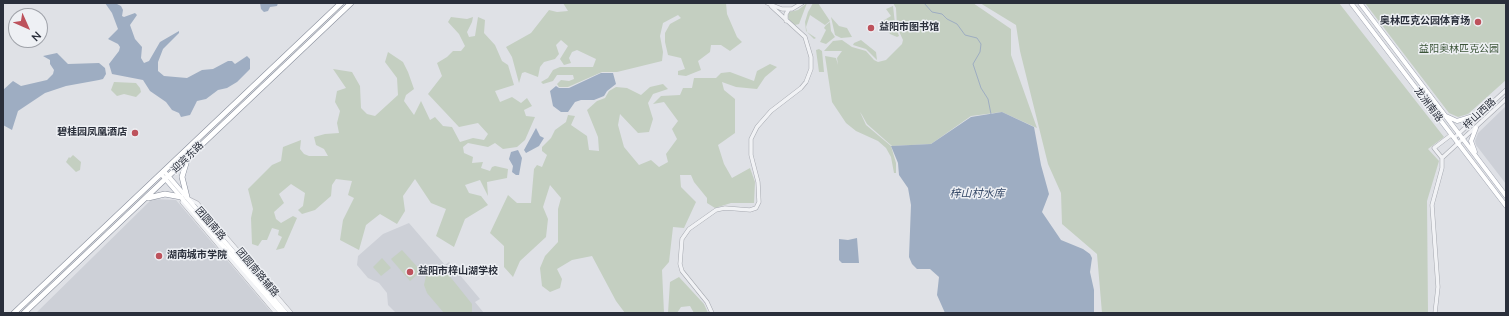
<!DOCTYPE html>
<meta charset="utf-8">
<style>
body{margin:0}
#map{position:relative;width:1509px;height:316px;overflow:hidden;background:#dfe1e6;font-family:"Nunito Sans",sans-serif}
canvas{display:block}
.frame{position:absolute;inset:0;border:4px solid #2a2f3b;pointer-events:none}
.north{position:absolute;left:8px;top:8px;width:40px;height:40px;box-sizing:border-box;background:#eef0f4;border:1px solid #a0a3aa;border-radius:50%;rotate:135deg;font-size:11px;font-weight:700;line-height:16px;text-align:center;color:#2a2f3b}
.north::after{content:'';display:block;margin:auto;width:14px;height:18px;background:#bd525c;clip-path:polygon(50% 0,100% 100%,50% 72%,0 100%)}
</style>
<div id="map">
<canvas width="1509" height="316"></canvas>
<div class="frame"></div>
<div class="north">N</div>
</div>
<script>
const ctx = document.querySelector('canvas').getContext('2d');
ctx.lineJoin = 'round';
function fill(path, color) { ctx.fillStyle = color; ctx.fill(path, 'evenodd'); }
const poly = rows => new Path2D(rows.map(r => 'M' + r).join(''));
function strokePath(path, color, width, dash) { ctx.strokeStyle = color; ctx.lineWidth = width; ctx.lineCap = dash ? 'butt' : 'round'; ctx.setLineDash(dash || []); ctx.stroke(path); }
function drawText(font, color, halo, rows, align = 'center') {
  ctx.font = font + ' "Nunito Sans","Noto Sans SC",sans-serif'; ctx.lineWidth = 3; ctx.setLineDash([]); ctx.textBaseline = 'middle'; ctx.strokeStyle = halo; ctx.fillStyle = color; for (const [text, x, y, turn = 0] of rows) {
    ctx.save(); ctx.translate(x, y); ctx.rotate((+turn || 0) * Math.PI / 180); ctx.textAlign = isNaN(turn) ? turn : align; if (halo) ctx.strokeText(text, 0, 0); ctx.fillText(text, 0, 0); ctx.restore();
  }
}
fill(poly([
 [1506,106,1506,184,1476,145,1475,141,1478,133],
 [152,199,176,200,272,313,36,313],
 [409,223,445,265,449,262,480,299,475,302,484,313,396,313,388,305,387,293,379,283,368,278,357,265,358,256,383,234]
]), '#cdd0d7');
fill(poly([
 [563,3,726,3,727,14,737,37,742,42,730,51,721,45,711,45,710,52,698,61,701,70,686,76,678,75,678,71,685,69,681,58,668,55,665,42,665,33,670,24,681,18,678,15,663,23,660,36,663,52,662,61,617,72,602,72,568,87,559,87,557,84,561,80,569,81,574,79,573,75,557,75,553,81,543,84,541,82,548,78,553,70,560,67,593,67,596,59,577,50,572,52,569,58,571,63,564,65,560,59,568,46,561,40,556,45,559,54,555,59,544,62,540,67,538,77,525,72,522,73,519,83,512,57,506,47,531,33,549,10,557,12,568,11],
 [807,3,799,24,795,25,789,20,788,17,789,12,798,10],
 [813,3,818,3,830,21,825,25,810,15,806,27,807,32,816,38,814,39,806,31,805,22,808,12],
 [893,3,973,3,1011,29,1011,55,1037,128,1002,112,971,116,931,144,892,146,867,124,862,115,860,112,866,125,891,146,896,163,896,173,894,173,891,157,886,148,878,141,856,131,846,123,832,102,825,56,836,58,838,65,837,58,842,51,824,51,833,41,842,40,852,47,866,51,874,60,878,62,886,60,902,44,903,40,897,27,896,8],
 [980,3,1339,3,1444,137,1428,149,1439,161,1427,201,1428,313,1102,313,1097,254,1062,224,1061,193,1048,164,1020,51,1016,25],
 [1365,3,1506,3,1506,80,1468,114,1458,117,1449,113],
 [893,6,895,24,899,36,897,37,890,34,881,22,891,16,886,9],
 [451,17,467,19,473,17,472,22,467,32,469,37,475,36,478,17,485,20,484,33,495,45,502,61,508,65,514,85,495,91,500,102,512,97,521,103,527,98,532,106,524,110,526,116,535,117,525,140,517,147,503,149,495,143,488,147,468,143,463,147,464,153,473,157,472,163,483,162,481,168,490,171,492,167,495,166,508,169,507,178,487,182,488,196,480,180,465,185,469,193,481,196,488,205,465,219,454,247,436,236,446,209,431,203,415,179,403,196,405,211,397,224,380,214,366,225,359,250,340,240,343,220,354,198,348,195,352,181,336,179,332,185,331,196,315,210,302,214,298,210,303,206,305,193,291,184,279,194,284,203,274,212,276,219,281,223,293,216,297,218,284,248,276,250,282,237,278,235,279,230,272,228,267,240,262,240,258,246,252,244,251,218,253,209,248,189,272,165,281,161,283,147,301,140,300,149,304,154,309,156,328,156,324,149,316,145,314,137,325,134,339,133,337,123,340,111,335,102,337,91,346,88,333,69,352,72,360,86,361,108,367,114,375,116,398,95,397,78,385,62,388,52,403,62,408,72,414,89,406,95,404,101,414,115,421,101,430,120,435,117,443,126,452,127,460,142,473,138,484,140,488,134,478,123,459,127,428,94,442,76,437,63,447,57,453,51,461,51,465,46,459,34,448,22],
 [831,17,839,26,847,28,852,37,841,38,835,35],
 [830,22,831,31,835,37,826,44,820,42,826,30,824,28,826,25],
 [861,40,876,52,877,60,866,49,853,45,854,43],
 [819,49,822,51,824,72,819,72,816,50],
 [770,64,777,67,765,77,757,89,736,87,722,82,724,90,735,99,735,133,718,145,724,164,732,178,750,168,755,182,754,203,731,203,715,208,707,203,707,198,694,182,691,175,680,175,681,187,696,202,684,228,673,227,669,262,662,270,664,313,625,313,616,301,592,256,572,260,557,269,562,279,560,288,550,292,542,286,540,268,545,256,558,242,558,209,561,198,550,185,543,207,548,219,546,237,520,261,513,277,504,267,504,246,490,233,508,195,517,203,531,203,534,169,537,165,542,167,547,155,542,151,542,147,551,138,555,130,566,122,568,115,575,116,571,125,587,136,589,150,599,151,598,137,587,110,597,101,605,98,609,91,616,87,627,88,641,95,650,87,663,84,668,89,653,94,648,103,653,119,649,132,638,133,620,114,618,125,624,147,639,165,651,160,659,167,668,162,666,154,677,139,672,129,678,121,664,102,653,104,661,96,680,95,683,88,692,88,694,78,716,78,721,73,730,72,754,81,757,71],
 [114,82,136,83,140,88,141,92,136,97,124,94,117,96,111,90],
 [73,155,81,162,80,170,76,172,66,162,69,157,70,158],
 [402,250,421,271,410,281,391,259],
 [382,258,391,268,381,276,373,267],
 [434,270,443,271,448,274,472,304,472,313,444,313,427,293,424,285,426,276],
 [679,277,704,304,708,313,694,313,690,306,681,307,677,313,668,313,670,282]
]), '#c4cfc1');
fill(poly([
 [105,3,115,3,121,6,123,10,122,16,124,17,135,13,137,15,130,25,135,39,142,47,141,58,144,63,149,61,160,42,179,31,179,33,163,49,158,62,158,71,164,76,187,78,202,70,213,69,228,61,232,61,235,64,247,56,250,59,250,69,237,82,227,88,218,90,206,99,197,101,190,115,181,117,179,113,172,110,166,102,150,91,143,80,112,74,109,64,119,51,120,47,118,44,108,39,118,29,112,13],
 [260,3,278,3,277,6,270,7,268,11,264,12,261,9],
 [57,53,68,64,99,63,105,68,106,74,103,79,99,80,66,86,45,93,18,111,12,130,3,125,3,90,13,81,21,86,47,80,53,74,54,70,50,64,50,60,43,56],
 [601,73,613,73,616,84,607,91,604,96,594,100,581,100,575,102,568,112,561,112,553,106,550,91,556,86,559,88,569,88],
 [1002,112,1034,127,1041,165,1049,194,1042,212,1061,240,1083,249,1090,254,1092,258,1090,272,1094,290,1094,313,945,313,937,295,939,277,930,269,917,269,912,264,909,257,911,205,908,188,899,175,898,163,891,146,931,144,971,117],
 [536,128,540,136,544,138,539,146,526,153,524,150],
 [518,150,522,158,519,175,516,175,512,172,513,166,509,159,511,152],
 [857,238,859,263,842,263,839,260,839,239,848,240]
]), '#9eadc2');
strokePath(poly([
 [924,3,932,12,942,14,947,19,957,24,965,35,977,38,981,44,980,52,973,64,981,88,988,99,991,114]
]), '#9eadc2', 1);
const minor = poly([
 [767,3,782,9,792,9,802,3],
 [786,21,786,14,789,9],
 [1451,135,1434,148,1442,158,1506,99],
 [1454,138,1506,90],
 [183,199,182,202,276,313],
 [189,199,197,203,291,313],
 [712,313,707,302,682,271,680,264,682,239,689,229,716,210,725,208,750,210,756,208,759,202,758,182,751,155,751,139,757,127,771,111,801,88,806,82,811,69,811,57,805,37,771,6],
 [1435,313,1438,287,1432,205,1442,168,1442,158]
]);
const major = poly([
 [1351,3,1506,206],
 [1360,3,1506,196],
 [1446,116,1457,121,1480,114],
 [1475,152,1471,141,1476,128],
 [164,171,286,313],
 [161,174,281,313]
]);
const highway = poly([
 [187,160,182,177,187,197],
 [148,198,165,194,181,197],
 [14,313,341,3],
 [24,313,351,3]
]);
strokePath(minor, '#a5a8af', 4.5);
strokePath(major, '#a0a5b1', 5);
strokePath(highway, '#888e9b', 6);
strokePath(minor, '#f1f2f5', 3.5);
strokePath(major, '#fff', 4);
strokePath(highway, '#fff', 5);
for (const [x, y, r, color] of [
 [1478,22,4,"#bd525c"],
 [871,28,4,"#bd525c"],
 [135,133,4,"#bd525c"],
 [159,256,4,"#bd525c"],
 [410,272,4,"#bd525c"]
]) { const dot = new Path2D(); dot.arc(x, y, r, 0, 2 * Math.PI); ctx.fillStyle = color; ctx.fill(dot); strokePath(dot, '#eef0f4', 1.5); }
drawText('bold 10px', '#2a2f3b', '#eef0f4', [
 ["奥林匹克公园体育场",1470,22,"right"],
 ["益阳市图书馆",879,28],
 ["碧桂园凤凰酒店",127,133,"right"],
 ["湖南城市学院",167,256],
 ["益阳市梓山湖学校",418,272]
], 'left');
drawText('10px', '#3c5539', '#eef0f4', [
 ["益阳奥林匹克公园",1459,50]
]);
drawText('10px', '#2a2f3b', '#eef0f4', [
 ["龙洲南路",1428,105,53],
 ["梓山西路",1480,114,-43],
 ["迎宾东路",188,158,-44],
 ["团圆南路",210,224,49],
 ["团圆南路辅路",257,273,50]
]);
drawText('italic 11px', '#394c6a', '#eef0f4', [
 ["梓山村水库",977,194]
]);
</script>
